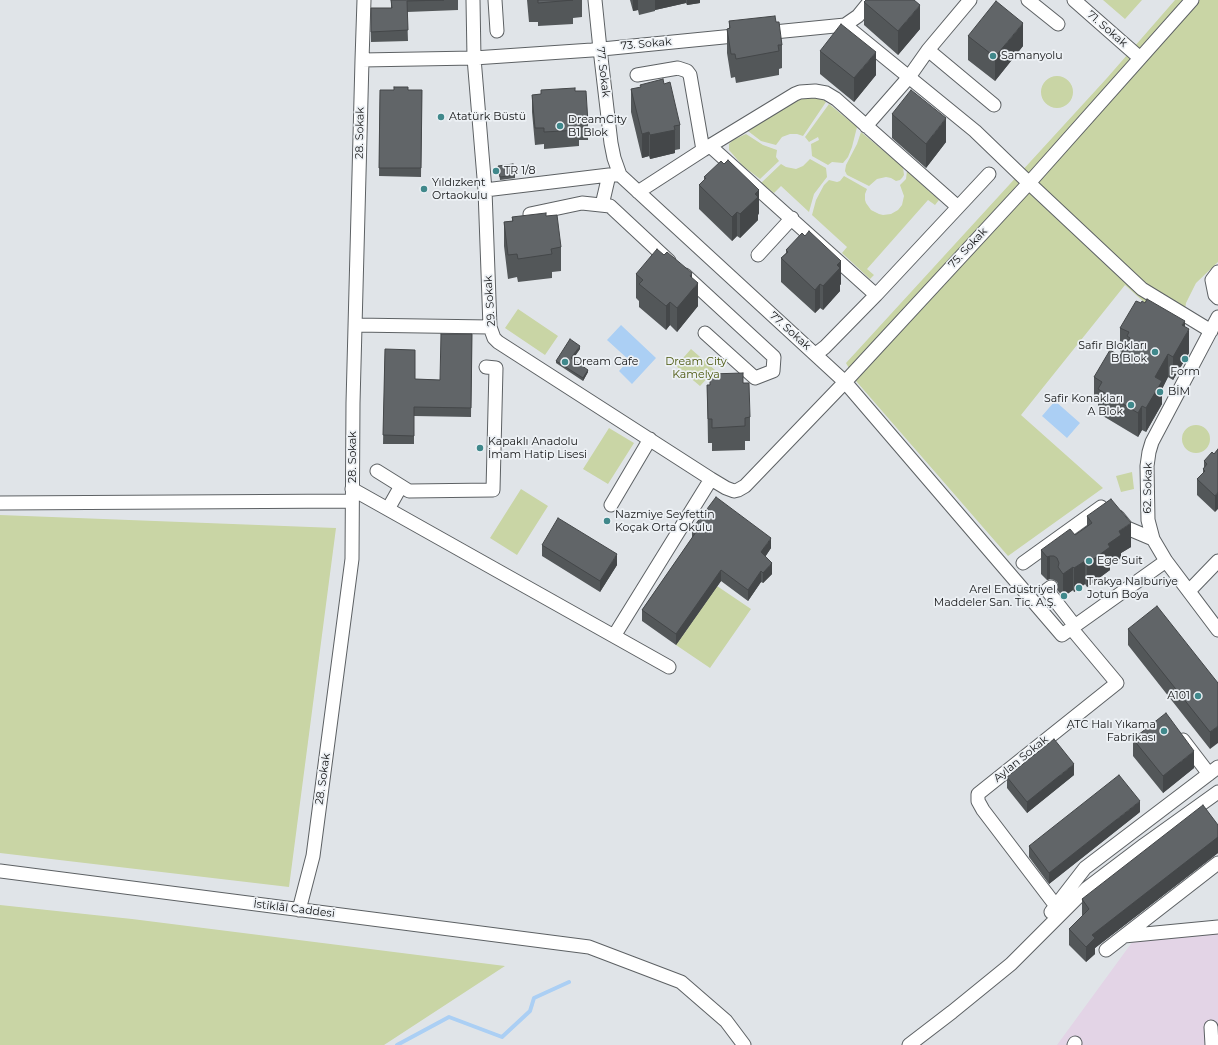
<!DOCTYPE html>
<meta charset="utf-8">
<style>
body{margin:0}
canvas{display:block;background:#e0e4e8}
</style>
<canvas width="1218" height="1045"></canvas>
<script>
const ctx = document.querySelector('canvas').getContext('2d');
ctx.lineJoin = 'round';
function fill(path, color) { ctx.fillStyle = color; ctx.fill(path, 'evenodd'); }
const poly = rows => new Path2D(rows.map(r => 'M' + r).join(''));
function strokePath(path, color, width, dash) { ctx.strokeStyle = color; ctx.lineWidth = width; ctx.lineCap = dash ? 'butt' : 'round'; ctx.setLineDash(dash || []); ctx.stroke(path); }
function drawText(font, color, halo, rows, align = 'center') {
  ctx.font = font + ' Montserrat,sans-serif'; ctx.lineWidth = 3.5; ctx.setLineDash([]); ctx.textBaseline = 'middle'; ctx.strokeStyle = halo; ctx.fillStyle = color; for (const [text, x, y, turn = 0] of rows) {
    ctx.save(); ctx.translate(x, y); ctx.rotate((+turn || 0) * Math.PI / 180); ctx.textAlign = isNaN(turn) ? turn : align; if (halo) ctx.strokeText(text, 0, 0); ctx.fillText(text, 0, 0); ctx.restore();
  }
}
fill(poly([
 [1218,932,1218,1045,1057,1045,1133,941]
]), '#e3d4e6');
fill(poly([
 [1103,0,1142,0,1125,19],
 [1175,0,1218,0,1218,262,1196,283,1186,303,1181,335,1125,285,1021,415,1103,488,1008,556,856,381,846,363,1107,78],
 '1041 92a16 16 0 1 1 32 0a16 16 0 1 1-32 0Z',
 [806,97,820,97,826,102,803,136,797,134,790,134,782,137,776,145,761,141,748,131,795,101],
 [829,104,857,127,852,147,848,157,843,163,832,162,828,165,812,156,811,144,819,140,818,137,809,142,805,137],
 [861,132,903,167,904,175,902,178,900,180,896,181,891,178,886,177,877,179,869,186,847,175,845,171,846,165,857,144],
 [746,134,763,145,777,150,776,157,779,161,760,179,743,166,729,150,729,144,733,140],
 [810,159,826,168,827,177,814,194,809,212,781,186,774,193,761,183,781,164,786,167,796,169,803,166],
 [907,171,939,200,935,205,928,200,867,269,874,275,870,279,842,253,847,247,812,215,816,200,824,185,829,180,837,182,840,181,844,176,867,189,865,194,865,200,866,203,871,210,879,214,883,215,891,214,898,210,902,205,904,196,900,185,906,179],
 [518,309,558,336,545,355,505,328],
 [691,349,715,370,700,386,676,366],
 '1182 439a14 14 0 1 1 28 0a14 14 0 1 1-28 0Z',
 [609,428,634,443,608,484,583,469],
 [1132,472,1134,489,1121,492,1116,476],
 [521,489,548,506,517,555,490,538],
 [0,515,336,528,289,887,0,853],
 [717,586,751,609,710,668,676,645],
 [0,905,132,919,505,966,384,1045,0,1045]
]), '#c9d5a5');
fill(poly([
 [621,325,656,358,632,384,619,371,629,360,607,340],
 [1055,401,1080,423,1067,438,1042,416]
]), '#abcff4');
strokePath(poly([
 [397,1045,449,1017,502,1037,530,1011,534,998,569,982]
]), '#abcff4', 4);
const minor = poly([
 [473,0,474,58,485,190,490,327,494,338,498,342,711,479,726,488,734,491,738,490,745,486,845,382,1029,183,1192,0],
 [495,0,497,31],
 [595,0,600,49,611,143,614,158,620,175,845,382,1062,635,1166,561],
 [1028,0,1058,24],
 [1074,0,1140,58],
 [845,25,975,131,1029,183,1142,289,1211,331],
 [764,33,845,25,858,16,871,0],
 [928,50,994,105],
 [362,60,474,58,592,50,744,35],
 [637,75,678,68,687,71,690,75,703,150],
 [866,126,909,77,928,50,970,0],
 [710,146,876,295],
 [485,190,609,175,620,175],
 [638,192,703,150,795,94,800,92,815,91,826,93,836,99,958,207],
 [602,205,609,175],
 [530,214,582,203,610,206,669,261],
 [758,255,792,218],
 [1218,272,1212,280,1215,295,1218,298],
 [685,275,774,357,773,371,755,378,705,333],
 [1218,317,1152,442,1149,452,1147,466,1148,520,1153,539,1166,561,1218,630],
 [355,325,490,327],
 [816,354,825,347,876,295,989,174],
 [377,471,409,491,493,490,496,368,486,367],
 [352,489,669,667],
 [0,503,352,501],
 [611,505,650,439],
 [388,509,401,486],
 [1118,517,1127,528,1153,539],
 [1023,563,1101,507],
 [1051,587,1047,590,1075,626],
 [1189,591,1218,561],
 [614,636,711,479],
 [1183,740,1209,774],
 [0,871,589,947,681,982,726,1021,744,1045],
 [1056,906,983,810,978,801,978,794,1117,683,1071,628],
 [299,910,313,856,352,559,353,403,362,60,364,0],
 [1051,912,1085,868,1218,767],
 [1124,936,1218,927],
 [1106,950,1218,863],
 [1211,1027,1212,1045],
 [909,1045,952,1012,1011,964,1086,889,1144,845,1218,792],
 [1074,1045,1075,1043]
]);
strokePath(minor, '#5d6164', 15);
strokePath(minor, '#fff', 13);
fill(poly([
 [391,0,458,0,458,10,407,12,408,41,371,42,371,32,391,8],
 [527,0,582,0,582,17,573,18,573,24,538,26,538,22,529,22],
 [630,0,700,0,700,3,687,5,686,3,655,10,655,11,639,15,638,10,633,11],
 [864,2,920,29,898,55,864,25],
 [729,21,776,22,782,45,782,68,779,69,779,75,736,83,735,77,731,78,727,53,727,29,729,29],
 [968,36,1023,46,995,81,968,60],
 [820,51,876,75,854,102,820,74],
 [664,84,680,125,680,149,675,150,675,153,650,159,649,156,642,158,631,112,631,89],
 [380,90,422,90,421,177,379,176],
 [575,91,588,123,588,140,579,140,579,146,544,149,544,144,535,145,532,112,532,95],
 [892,114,946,142,926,168,892,138],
 [498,166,515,175,515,178,500,180],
 [704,177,759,213,758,215,758,220,740,238,737,236,732,241,699,209,699,185,704,180],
 [546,216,561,247,561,271,552,272,552,278,518,282,517,277,508,279,504,246,504,222,512,221,512,217],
 [786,250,841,284,840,285,840,291,823,310,820,308,815,313,781,282,781,258,786,253],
 [636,274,692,278,698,306,677,332,670,325,666,330,639,307,639,301,636,298],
 [1185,327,1189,353,1173,380,1168,377,1162,389,1162,404,1146,432,1142,430,1138,437,1098,413,1098,403,1094,401,1094,377,1120,356,1122,352,1120,351,1120,328],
 [472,334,471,417,414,416,414,444,383,444,385,349,415,379,440,380],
 [580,349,573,359,588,372,583,381,556,363,556,361],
 [743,383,750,417,750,441,745,441,745,450,712,451,712,443,708,443,707,385],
 [1218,449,1215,512,1197,495,1197,479,1203,473,1203,469,1204,468,1204,461,1214,454],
 [1087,516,1131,547,1121,553,1121,558,1110,566,1110,570,1087,587,1085,584,1074,592,1073,590,1063,597,1058,591,1058,584,1057,582,1054,580,1050,579,1047,580,1041,574,1041,550,1075,535,1087,526],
 [692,529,771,548,765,557,772,574,763,583,761,582,748,601,721,581,676,645,642,621,642,610,692,538],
 [542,545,617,565,600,592,542,556],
 [1128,629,1218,683,1210,749,1128,645],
 [1133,739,1194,768,1163,793,1133,756],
 [1074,775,1027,813,1007,788,1007,777],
 [1140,812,1049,884,1029,857,1029,846],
 [1218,825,1218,853,1095,948,1095,954,1086,962,1069,945,1069,929,1082,916,1082,899]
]), '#535759');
fill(poly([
 [633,0,638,0,638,10,633,11],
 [655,0,686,0,686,3,655,10],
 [687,0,700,0,700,3,687,5],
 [920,5,920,29,898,55,898,31],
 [1023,23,1023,46,995,81,995,57],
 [876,52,876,75,854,102,854,78],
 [946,118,946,142,926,168,926,144],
 [675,130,675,153,650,159,650,135],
 [649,132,649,156,642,158,642,134],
 [759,190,759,213,758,215,758,220,740,238,740,214,755,194],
 [737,212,737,236,732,241,732,217],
 [841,261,841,284,840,285,840,291,823,310,823,286,837,265],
 [692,273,692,290,698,283,698,306,677,332,677,308,690,276],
 [820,284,820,308,815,313,815,290],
 [670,302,670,325,666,330,666,306],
 [1185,321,1185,336,1189,329,1189,353,1173,380,1173,357,1182,325],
 [580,346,580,349,571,361,571,358],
 [1168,354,1168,377,1162,389,1162,404,1146,432,1146,408,1155,377],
 [588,370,588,372,583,381,583,378],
 [1142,406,1142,430,1138,437,1138,413],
 [1218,492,1218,509,1215,512,1215,496],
 [1131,523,1131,547,1121,553,1121,558,1110,566,1110,570,1087,587,1087,564,1108,544,1119,531],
 [771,538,771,548,761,563,761,552],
 [617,554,617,565,600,592,600,581],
 [1050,556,1050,579,1047,580,1047,557],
 [1085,561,1085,584,1074,592,1074,568],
 [772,563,772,574,763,583,763,573],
 [1073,567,1073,590,1063,597,1063,574],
 [721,570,721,581,676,645,676,634],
 [761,571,761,582,748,601,748,590],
 [1218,726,1218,743,1210,749,1210,732],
 [1194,751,1194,768,1163,793,1163,776],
 [1074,764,1074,775,1027,813,1027,802],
 [1140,801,1140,812,1049,884,1049,873],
 [1218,837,1218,853,1095,948,1095,954,1086,962,1086,947,1092,935]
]), '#444749');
const building = poly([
 [391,0,444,0,407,1,408,30,371,32,371,8,392,8,391,0],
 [538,0,573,0,538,3,538,0],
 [866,0,914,0,920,5,898,31,864,2,866,0],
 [996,1,1023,23,995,57,968,36,996,1],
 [775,16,776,22,779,22,782,45,778,45,779,51,736,59,735,54,731,54,727,29,730,28,729,21,775,16],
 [841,24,876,52,854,78,820,51,841,24],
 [663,79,664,84,670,82,680,125,674,126,675,130,650,135,649,132,642,134,631,89,641,87,640,85,663,79],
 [394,87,408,87,408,90,422,90,421,168,379,168,380,90,394,90,394,87],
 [575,88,575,91,586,91,588,123,579,124,579,130,544,132,544,128,535,128,532,95,541,94,541,90,575,88],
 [911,90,946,118,926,144,892,114,911,90],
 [728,160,759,190,755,194,758,197,740,214,737,212,732,217,699,185,706,178,704,177,721,161,724,164,728,160],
 [513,164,515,175,500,177,498,166,513,164],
 [546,213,546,216,557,215,561,247,551,249,552,254,518,259,517,254,508,255,504,222,513,221,512,217,546,213],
 [809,231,841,261,837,265,840,268,823,286,820,284,815,290,781,258,788,252,786,250,802,233,805,236,809,231],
 [657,249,664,255,667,252,692,273,690,276,698,283,677,308,670,302,666,306,639,284,643,280,636,274,657,249],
 [1147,299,1185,321,1182,325,1189,329,1173,357,1168,354,1155,377,1162,381,1146,408,1142,406,1138,413,1098,389,1102,382,1094,377,1110,350,1120,356,1130,338,1127,336,1129,332,1120,328,1136,301,1141,303,1142,301,1145,303,1147,299],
 [441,334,472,334,471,408,414,407,414,436,383,435,385,349,415,350,415,379,440,380,441,334],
 [570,339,580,346,571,358,588,370,583,378,556,361,570,339],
 [743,373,743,383,749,383,750,417,745,418,745,426,712,428,712,419,708,419,707,385,710,385,710,374,743,373],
 [1218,449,1218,492,1215,496,1197,479,1205,471,1203,469,1207,464,1204,461,1212,452,1214,454,1218,449],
 [716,497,771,538,761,552,772,563,763,573,761,571,748,590,721,570,676,634,642,610,696,532,692,529,716,497],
 [1111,499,1131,523,1119,531,1121,535,1108,544,1110,547,1087,564,1085,561,1074,568,1073,567,1063,574,1058,567,1059,563,1057,558,1054,556,1050,556,1047,557,1041,550,1070,529,1075,535,1092,523,1087,516,1111,499],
 [558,518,617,554,600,581,542,545,558,518],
 [1157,606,1218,683,1218,726,1210,732,1128,629,1157,606],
 [1166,713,1194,751,1163,776,1133,739,1166,713],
 [1054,739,1074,764,1027,802,1007,777,1054,739],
 [1119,775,1140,801,1049,873,1029,846,1119,775],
 [1203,805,1218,825,1218,837,1092,935,1095,938,1086,947,1069,929,1089,909,1082,899,1203,805]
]);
fill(building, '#616568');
strokePath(building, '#444749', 1);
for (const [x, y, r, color] of [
 [993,56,4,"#40888b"],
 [441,117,4,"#40888b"],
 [560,126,4,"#40888b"],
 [496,171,4,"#40888b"],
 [424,189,4,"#40888b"],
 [1155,352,4,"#40888b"],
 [1185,359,4,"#40888b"],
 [565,362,4,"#40888b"],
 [1160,392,4,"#40888b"],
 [1131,405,4,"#40888b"],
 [480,448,4,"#40888b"],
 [607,521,4,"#40888b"],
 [1089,561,4,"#40888b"],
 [1079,588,4,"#40888b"],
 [1064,596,4,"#40888b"],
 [1198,696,4,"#40888b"],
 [1164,731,4,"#40888b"]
]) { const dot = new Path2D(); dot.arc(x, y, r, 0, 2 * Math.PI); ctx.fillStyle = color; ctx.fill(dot); strokePath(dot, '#edf1f5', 1.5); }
drawText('11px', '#141516', '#edf1f5', [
 ["71. Sokak",1107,29,41],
 ["73. Sokak",646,44,-5],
 ["77. Sokak",603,72,83],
 ["28. Sokak",360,133,-89],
 ["75. Sokak",968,248,-47],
 ["29. Sokak",490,301,-94],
 ["77. Sokak",790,331,42],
 ["28. Sokak",353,457,-90],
 ["62. Sokak",1148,488,-89],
 ["Aylan Sokak",1021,759,-39],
 ["28. Sokak",323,779,-82],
 ["İstiklâl Caddesi",294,909,7]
]);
drawText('11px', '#141516', '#edf1f5', [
 ["Samanyolu",1001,56],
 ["Atatürk Büstü",449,117],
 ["DreamCity",568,120],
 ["B1 Blok",568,133],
 ["TR 1/8",504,171],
 ["Yıldızkent",432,183],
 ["Ortaokulu",432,196],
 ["Safir Blokları",1147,346,"right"],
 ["B Blok",1147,359,"right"],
 ["Dream Cafe",573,362],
 ["Form",1185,372,"center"],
 ["BİM",1168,392],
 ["Safir Konakları",1123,399,"right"],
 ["A Blok",1123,412,"right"],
 ["Kapaklı Anadolu",488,442],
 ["İmam Hatip Lisesi",488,455],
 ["Nazmiye Seyfettin",615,515],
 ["Koçak Orta Okulu",615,528],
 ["Ege Suit",1097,561],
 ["Trakya Nalburiye",1087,582],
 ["Jotun Boya",1087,595],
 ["Arel Endüstriyel",1056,590,"right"],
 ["Maddeler San. Tic. A.Ş.",1056,603,"right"],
 ["A101",1190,696,"right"],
 ["ATC Halı Yıkama",1156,725,"right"],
 ["Fabrikası",1156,738,"right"]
], 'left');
drawText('11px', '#4c580e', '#edf1f5', [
 ["Dream City",696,362],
 ["Kamelya",696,375]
]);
</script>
